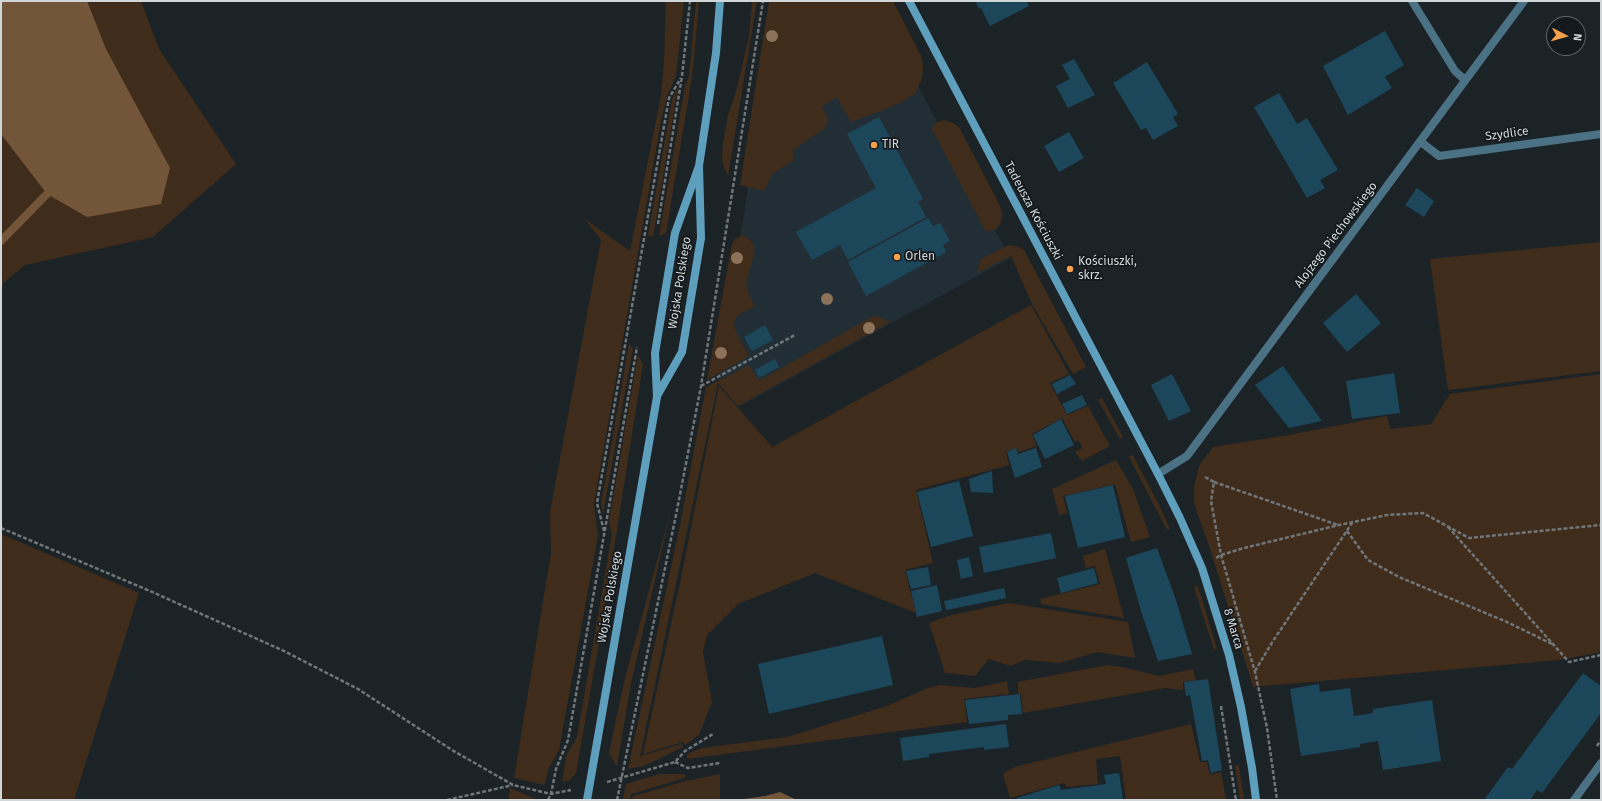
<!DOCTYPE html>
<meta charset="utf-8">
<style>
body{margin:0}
#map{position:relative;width:1602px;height:801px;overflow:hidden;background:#1c2326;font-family:"Fira Sans",sans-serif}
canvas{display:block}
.frame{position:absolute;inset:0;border:2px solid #d1d6d8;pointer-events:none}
.north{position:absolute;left:1546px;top:16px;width:40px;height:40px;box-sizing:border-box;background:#13191c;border:1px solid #5f6567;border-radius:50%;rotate:96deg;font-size:11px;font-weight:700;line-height:16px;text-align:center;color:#d1d6d8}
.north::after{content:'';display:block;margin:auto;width:14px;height:18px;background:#f8a04b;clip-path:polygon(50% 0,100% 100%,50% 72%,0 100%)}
</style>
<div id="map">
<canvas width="1602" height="801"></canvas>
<div class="frame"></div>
<div class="north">N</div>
</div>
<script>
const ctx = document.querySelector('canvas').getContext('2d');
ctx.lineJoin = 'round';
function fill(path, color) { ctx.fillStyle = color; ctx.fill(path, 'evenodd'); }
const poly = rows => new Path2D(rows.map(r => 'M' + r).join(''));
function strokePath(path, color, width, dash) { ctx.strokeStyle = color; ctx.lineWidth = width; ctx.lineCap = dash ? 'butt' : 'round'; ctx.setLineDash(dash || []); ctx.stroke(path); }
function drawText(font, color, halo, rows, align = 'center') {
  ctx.font = font + ' "Fira Sans",sans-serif'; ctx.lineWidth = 3.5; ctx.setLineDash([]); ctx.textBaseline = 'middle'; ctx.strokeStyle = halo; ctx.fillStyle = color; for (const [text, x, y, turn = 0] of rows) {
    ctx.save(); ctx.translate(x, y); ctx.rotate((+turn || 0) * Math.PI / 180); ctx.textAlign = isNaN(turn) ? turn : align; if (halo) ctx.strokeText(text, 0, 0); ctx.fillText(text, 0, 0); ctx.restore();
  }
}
fill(poly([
 [912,75,1010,258,738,407,718,383,753,154,837,94]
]), '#222e35');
fill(poly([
 [1,1,141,1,159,49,236,164,153,237,25,265,3,283,1,295],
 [666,1,684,1,676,76,667,96,661,121,594,504,598,536,559,750,549,768,544,785,514,778,551,553,550,512,601,240,585,219,630,251,661,96,664,61],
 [696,1,699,1,698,14,692,77,666,233,659,236,685,86,689,77],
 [752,1,757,1,728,176,724,167,722,158,723,143,728,115,736,92,749,37],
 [769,1,893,1,922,58,923,68,922,79,915,94,898,104,851,122,837,97,822,106,828,119,825,128,793,150,794,160,772,174,764,191,740,185],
 [678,87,653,237,648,236,672,99],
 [944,120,953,123,959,127,999,204,1002,213,1001,223,996,229,990,231,985,230,932,129,935,123],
 [742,235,749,239,754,245,754,255,746,283,750,297,755,307,742,312,736,318,734,324,735,331,749,356,707,380,732,244,735,239],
 [1601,242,1601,371,1448,390,1430,259],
 [1009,245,1019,247,1024,250,1086,367,1073,374,1032,304,1011,256,977,273,981,259],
 [1031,305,1069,374,1050,383,1067,415,1088,406,1110,446,1082,461,1075,452,1082,448,1079,440,1075,442,1062,418,1032,434,1037,446,1019,452,1016,448,1006,452,1009,465,916,490,933,563,905,570,916,613,815,573,738,604,707,635,703,652,712,702,699,735,685,745,683,742,643,754,680,583,719,386,772,447],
 [875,315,890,322,738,406,718,383,640,756,682,744,683,747,644,766,628,769,680,525,706,387,749,365,759,381],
 [629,344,633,348,603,514,601,503],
 [638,355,643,364,601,631,576,773,570,780,562,782,566,756,577,737,612,534,609,521],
 [1601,374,1601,652,1559,660,1253,687,1211,552,1194,503,1194,487,1199,466,1213,447,1289,435,1387,416,1390,429,1431,424,1450,394],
 [1102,398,1123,437,1120,439,1098,400],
 [1133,455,1159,505,1170,529,1167,530,1129,457],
 [1116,460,1133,489,1150,537,1131,542,1115,484,1063,496,1067,513,1059,515,1052,489],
 [671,510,631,683,617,766,609,754,613,733,625,678],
 [1,534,139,593,74,800,1,800],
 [1105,549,1124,618,1041,604,1040,599,1100,584,1095,566,1086,568,1083,556],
 [1197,585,1202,599,1217,649,1214,650,1194,587],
 [1008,603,1128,622,1135,658,1097,652,1060,663,1025,660,1010,666,989,659,975,676,945,673,929,623,948,616],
 [1107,665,1122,667,1159,676,1193,669,1196,680,1183,682,1183,690,1165,688,1023,713,1021,694,1018,693,1018,682],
 [1007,681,1009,694,964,699,967,722,687,759,687,754,702,748,787,737,887,706,928,688,940,685,975,688],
 [1191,724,1200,762,1207,762,1210,775,1221,772,1226,800,1126,800,1120,756,1096,759,1098,784,1067,787,1064,783,1010,798,1003,774,1014,767],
 [1239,765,1244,800,1240,800,1235,766],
 [659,774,685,774,685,778,631,794,630,800,623,800,626,784],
 [720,774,720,799,718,800,632,800,633,796,686,781],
 [510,788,538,800,508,800]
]), '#402c1b');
fill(poly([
 [1,1,87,1,106,49,170,168,161,204,87,217,47,194,1,134],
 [780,792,797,800,737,800,765,796]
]), '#735539');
strokePath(poly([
 [1,241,47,194]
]), '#735539', 8);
fill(poly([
 [975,1,1027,1,1029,6,990,26,981,8,979,9],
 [1385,31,1404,65,1385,77,1392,88,1348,115,1323,66],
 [1074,59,1095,95,1068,108,1056,86,1070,79,1062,65],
 [1147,62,1178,114,1173,117,1178,126,1153,140,1146,128,1141,130,1113,83],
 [1279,93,1297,124,1307,118,1338,170,1320,180,1325,188,1307,198,1254,107],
 [879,117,923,199,918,202,926,217,848,260,840,245,812,260,796,232,876,188,847,134],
 [1069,132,1084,158,1059,172,1044,146],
 [1417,188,1434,201,1424,217,1405,205],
 [928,218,933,226,940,223,950,241,943,245,946,252,866,296,848,262],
 [1356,294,1381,323,1347,352,1323,323],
 [765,325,773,340,752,351,744,337],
 [775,359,779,367,759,378,755,370],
 [1283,366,1322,421,1289,428,1255,385],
 [1394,373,1400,413,1352,419,1346,381],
 [1172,374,1191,411,1169,421,1151,385],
 [1070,375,1076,384,1057,394,1052,384],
 [1082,395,1087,405,1067,414,1062,404],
 [1061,419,1074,445,1045,459,1033,435],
 [1016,448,1018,454,1036,448,1042,467,1015,478,1007,452],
 [992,471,993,493,971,492,969,479],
 [959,481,973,536,931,547,917,492],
 [1113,485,1125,537,1078,548,1065,496],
 [1051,533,1056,558,984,573,979,547],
 [1157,548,1176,600,1192,654,1158,661,1141,611,1126,558],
 [969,557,973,576,961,579,957,560],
 [928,567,931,585,911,589,906,571],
 [1094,568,1098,583,1061,593,1057,578],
 [937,585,942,611,917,617,911,591],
 [1004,588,1006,598,946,610,944,601],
 [882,636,893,685,769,714,758,664],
 [1583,673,1601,686,1601,713,1542,793,1537,790,1530,800,1484,800,1508,767,1512,769],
 [1208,679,1222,770,1211,773,1208,760,1202,761,1190,695,1186,696,1184,682],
 [1319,684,1320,692,1350,688,1354,716,1373,713,1373,709,1432,700,1441,761,1383,770,1378,741,1360,744,1360,747,1301,756,1290,689],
 [1020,694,1022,714,1008,715,1008,720,969,724,965,700],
 [1006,724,1009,747,984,750,984,747,929,754,929,757,903,761,900,738],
 [1119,773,1123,800,1018,800,1017,798,1059,785,1061,790,1106,784,1104,775]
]), '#1c475b');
strokePath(poly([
 [658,224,682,76,690,1],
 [701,386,795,335],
 [1205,477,1214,482,1211,501,1221,555,1255,672,1267,728,1277,800],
 [1214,482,1338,525],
 [1448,527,1569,662,1601,655],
 [1,528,150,591,284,651,358,689,452,750,513,785,551,794,571,790],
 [604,531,597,503,669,98,681,78],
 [1347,531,1368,560,1399,577,1507,622,1554,645],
 [1216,558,1221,555,1244,548,1339,525,1387,515,1423,513,1469,538,1601,525],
 [1255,671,1273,641,1352,523],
 [1221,706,1236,800],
 [1597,746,1601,740],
 [675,762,688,768,720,763],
 [607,782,675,762,685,751,713,734],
 [447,800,513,785],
 [548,800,551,794,556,769,568,740,637,347],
 [617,800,677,510,701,386,763,1]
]), '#707679', 2.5, [4, 2]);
strokePath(poly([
 [1412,1,1455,71,1465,80],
 [1421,142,1439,156,1601,134]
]), '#4b7185', 8);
strokePath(poly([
 [1158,474,1187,456,1524,1],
 [1574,800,1601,763]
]), '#4b7185', 8);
strokePath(poly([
 [909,1,1158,474,1180,518,1202,568,1229,655,1241,707,1252,768,1256,800],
 [657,396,682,352,701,238,699,166,716,53,720,1],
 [587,800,657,397,655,353,675,233,699,166]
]), '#5f9fbe', 8);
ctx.fillStyle = '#8d725a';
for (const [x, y] of [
 [772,36],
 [737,258],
 [827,299],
 [869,328],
 [721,353]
]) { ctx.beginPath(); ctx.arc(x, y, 6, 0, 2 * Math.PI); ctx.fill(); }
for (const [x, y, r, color] of [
 [874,145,4,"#f8a04b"],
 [897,257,4,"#f8a04b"],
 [1070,269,4,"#f8a04b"]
]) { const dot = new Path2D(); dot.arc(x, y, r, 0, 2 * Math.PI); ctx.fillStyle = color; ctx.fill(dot); strokePath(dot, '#13191c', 1.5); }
drawText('12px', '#d1d6d8', '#13191c', [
 ["Szydlice",1507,134,-8],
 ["Tadeusza Kościuszki",1033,211,62],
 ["Alojzego Piechowskiego",1336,235,-53],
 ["Wojska Polskiego",680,283,-81],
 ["Wojska Polskiego",610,597,-80],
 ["8 Marca",1233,629,73]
]);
drawText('12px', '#d1d6d8', '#13191c', [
 ["TIR",882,145],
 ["Orlen",905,257],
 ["Kościuszki,",1078,262],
 ["skrz.",1078,276]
], 'left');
</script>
